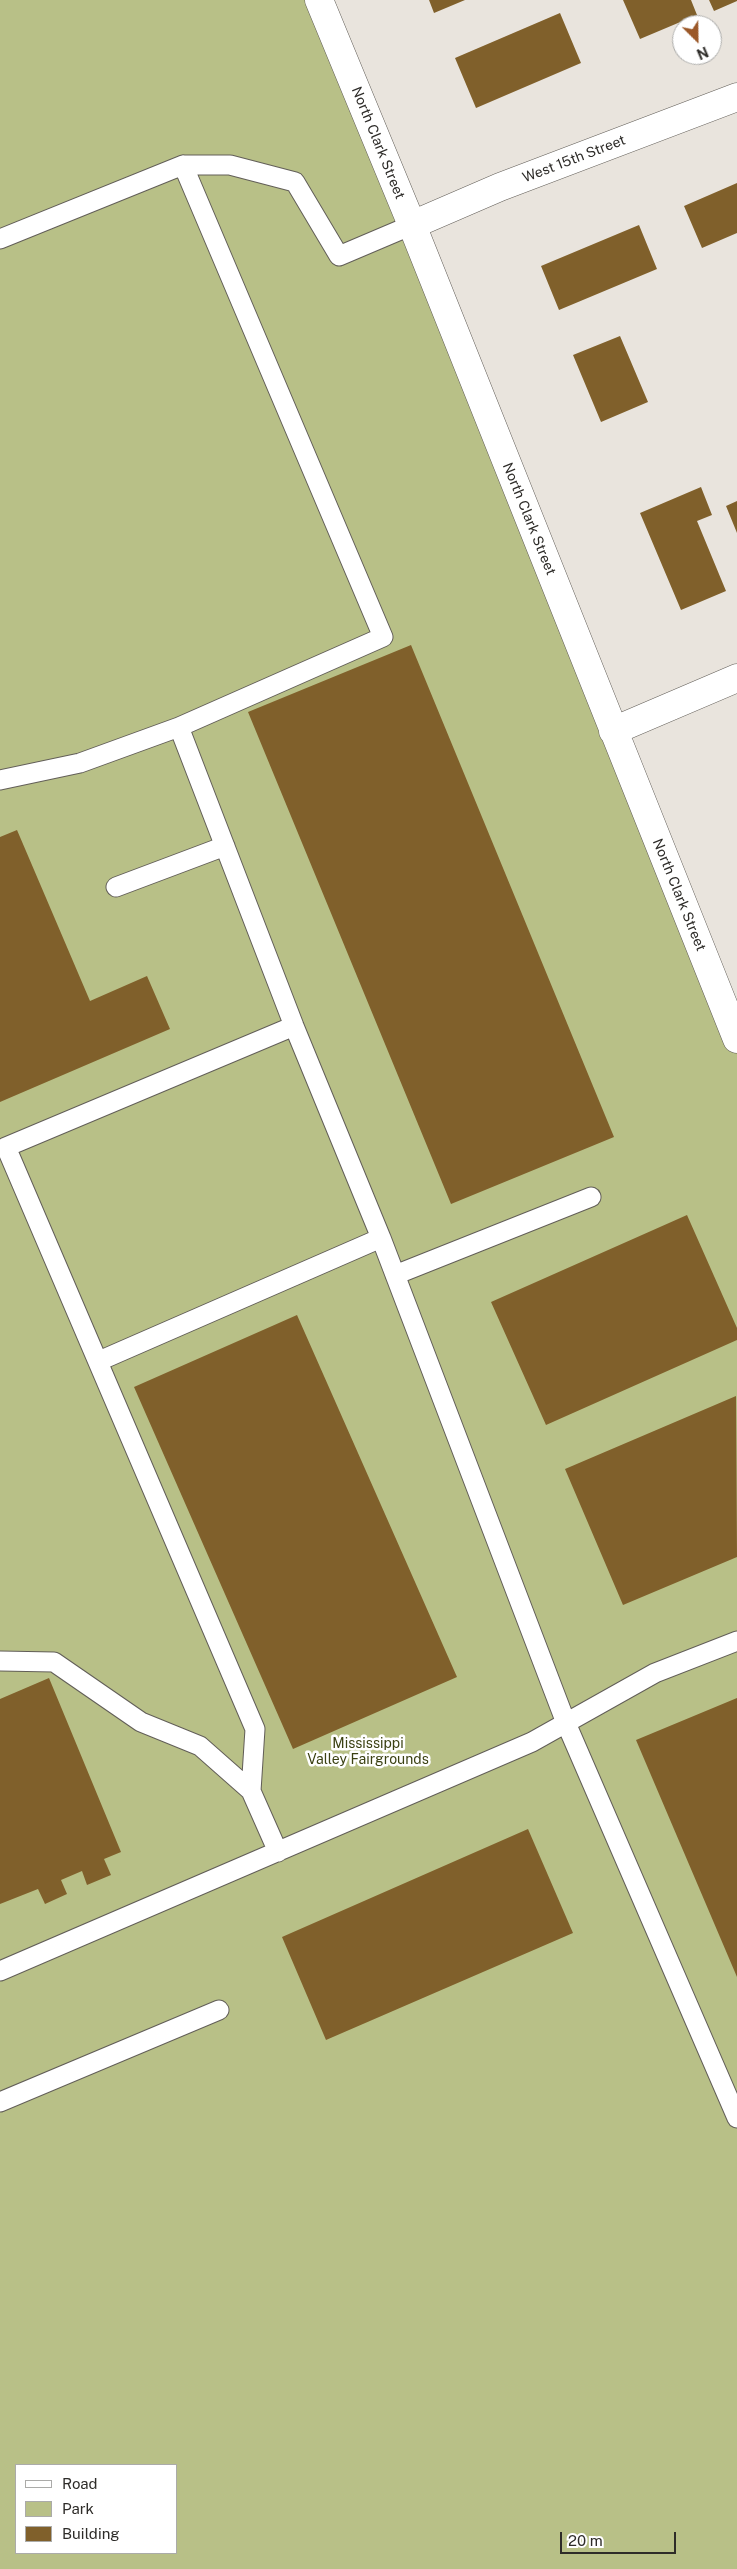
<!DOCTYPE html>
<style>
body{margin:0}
#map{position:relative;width:737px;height:2569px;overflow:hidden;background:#e9e4dd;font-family:"Public Sans",sans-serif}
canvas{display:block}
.legend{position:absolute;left:15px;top:2464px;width:162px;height:90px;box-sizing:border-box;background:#fff;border:1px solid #ababa9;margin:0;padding:6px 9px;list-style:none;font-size:15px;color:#2e2c29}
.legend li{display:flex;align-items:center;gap:10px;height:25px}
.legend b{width:25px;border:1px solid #ababa9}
.north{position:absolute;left:672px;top:15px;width:50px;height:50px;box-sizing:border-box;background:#fff;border:1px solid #ababa9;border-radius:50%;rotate:157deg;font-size:14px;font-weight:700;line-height:20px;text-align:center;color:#2e2c29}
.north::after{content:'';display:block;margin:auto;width:18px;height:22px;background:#9b5828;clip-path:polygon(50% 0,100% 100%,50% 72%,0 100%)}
.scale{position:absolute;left:560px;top:2532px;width:116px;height:22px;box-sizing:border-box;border:2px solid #2e2c29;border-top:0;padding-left:6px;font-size:15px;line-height:18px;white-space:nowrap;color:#2e2c29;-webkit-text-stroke:4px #fff;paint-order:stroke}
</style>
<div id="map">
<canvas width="737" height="2569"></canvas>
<ul class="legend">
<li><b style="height:6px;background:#fff"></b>Road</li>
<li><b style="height:14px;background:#b8c087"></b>Park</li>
<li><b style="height:14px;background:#80602b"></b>Building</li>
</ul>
<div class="north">N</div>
<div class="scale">20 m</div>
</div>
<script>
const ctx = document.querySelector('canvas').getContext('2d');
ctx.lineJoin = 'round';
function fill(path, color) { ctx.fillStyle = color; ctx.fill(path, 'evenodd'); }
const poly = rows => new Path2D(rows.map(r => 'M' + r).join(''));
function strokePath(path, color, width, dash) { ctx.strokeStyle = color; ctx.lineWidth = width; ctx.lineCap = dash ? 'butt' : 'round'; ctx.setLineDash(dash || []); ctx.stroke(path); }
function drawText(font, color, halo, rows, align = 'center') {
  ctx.font = font + ' "Public Sans",sans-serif'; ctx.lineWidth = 5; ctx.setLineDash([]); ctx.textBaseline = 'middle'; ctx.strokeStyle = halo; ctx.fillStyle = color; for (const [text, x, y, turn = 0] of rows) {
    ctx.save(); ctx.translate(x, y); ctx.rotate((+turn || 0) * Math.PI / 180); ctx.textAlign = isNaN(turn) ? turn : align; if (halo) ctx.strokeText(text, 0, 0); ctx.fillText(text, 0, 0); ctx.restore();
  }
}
fill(poly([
 [0,0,319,0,737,1039,737,2569,0,2569],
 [16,2465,176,2465,176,2553,16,2553]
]), '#b8c087');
fill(poly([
 [429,0,465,0,434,13],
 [623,0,691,0,697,15,640,39],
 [709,0,737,0,737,1,714,11],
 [560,13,581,63,476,108,455,58],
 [737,183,737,233,702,248,684,206],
 [639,225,657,269,559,310,541,266],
 [620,336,648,402,601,422,573,355],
 [701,487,712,515,697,521,726,591,681,610,640,513],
 [737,501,737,533,726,506],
 [411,645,614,1137,451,1204,248,712],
 [17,830,90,1001,147,976,170,1029,0,1102,0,837],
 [687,1215,737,1328,737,1340,546,1425,491,1302],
 [297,1315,457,1677,293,1749,134,1387],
 [736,1396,737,1557,623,1605,565,1469],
 [49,1678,121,1852,104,1859,111,1875,87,1885,82,1871,61,1880,67,1894,45,1904,38,1889,0,1904,0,1699],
 [737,1698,737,1977,636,1740],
 [528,1829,573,1933,326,2040,282,1937]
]), '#80602b');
const service = poly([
 [0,239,183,165,230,165,295,182,339,256,412,225],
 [179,727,383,637,183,165],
 [0,780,80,763,179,727,294,1026,381,1238,566,1723,737,2118],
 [116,887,225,846],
 [395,1275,591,1197],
 [99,1361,381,1238],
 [0,1661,54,1662,141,1722,200,1746,251,1791],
 [278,1852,251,1791,255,1729,6,1147,294,1026],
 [0,1971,532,1742,655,1673,737,1641],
 [0,2102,219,2010]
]);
const minor = poly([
 [319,0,412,225,737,1039],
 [412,225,500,187,737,97],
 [613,731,737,678]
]);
strokePath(service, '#625e58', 21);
strokePath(minor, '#625e58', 29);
strokePath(service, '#fff', 19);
strokePath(minor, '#fff', 28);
drawText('14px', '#2e2c29', '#fff', [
 ["North Clark Street",378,143,68],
 ["West 15th Street",574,159,-21],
 ["North Clark Street",529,519,68],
 ["North Clark Street",679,895,68]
]);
drawText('14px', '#3b4113', '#fff', [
 ["Mississippi",368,1744],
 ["Valley Fairgrounds",368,1760]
]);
</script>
